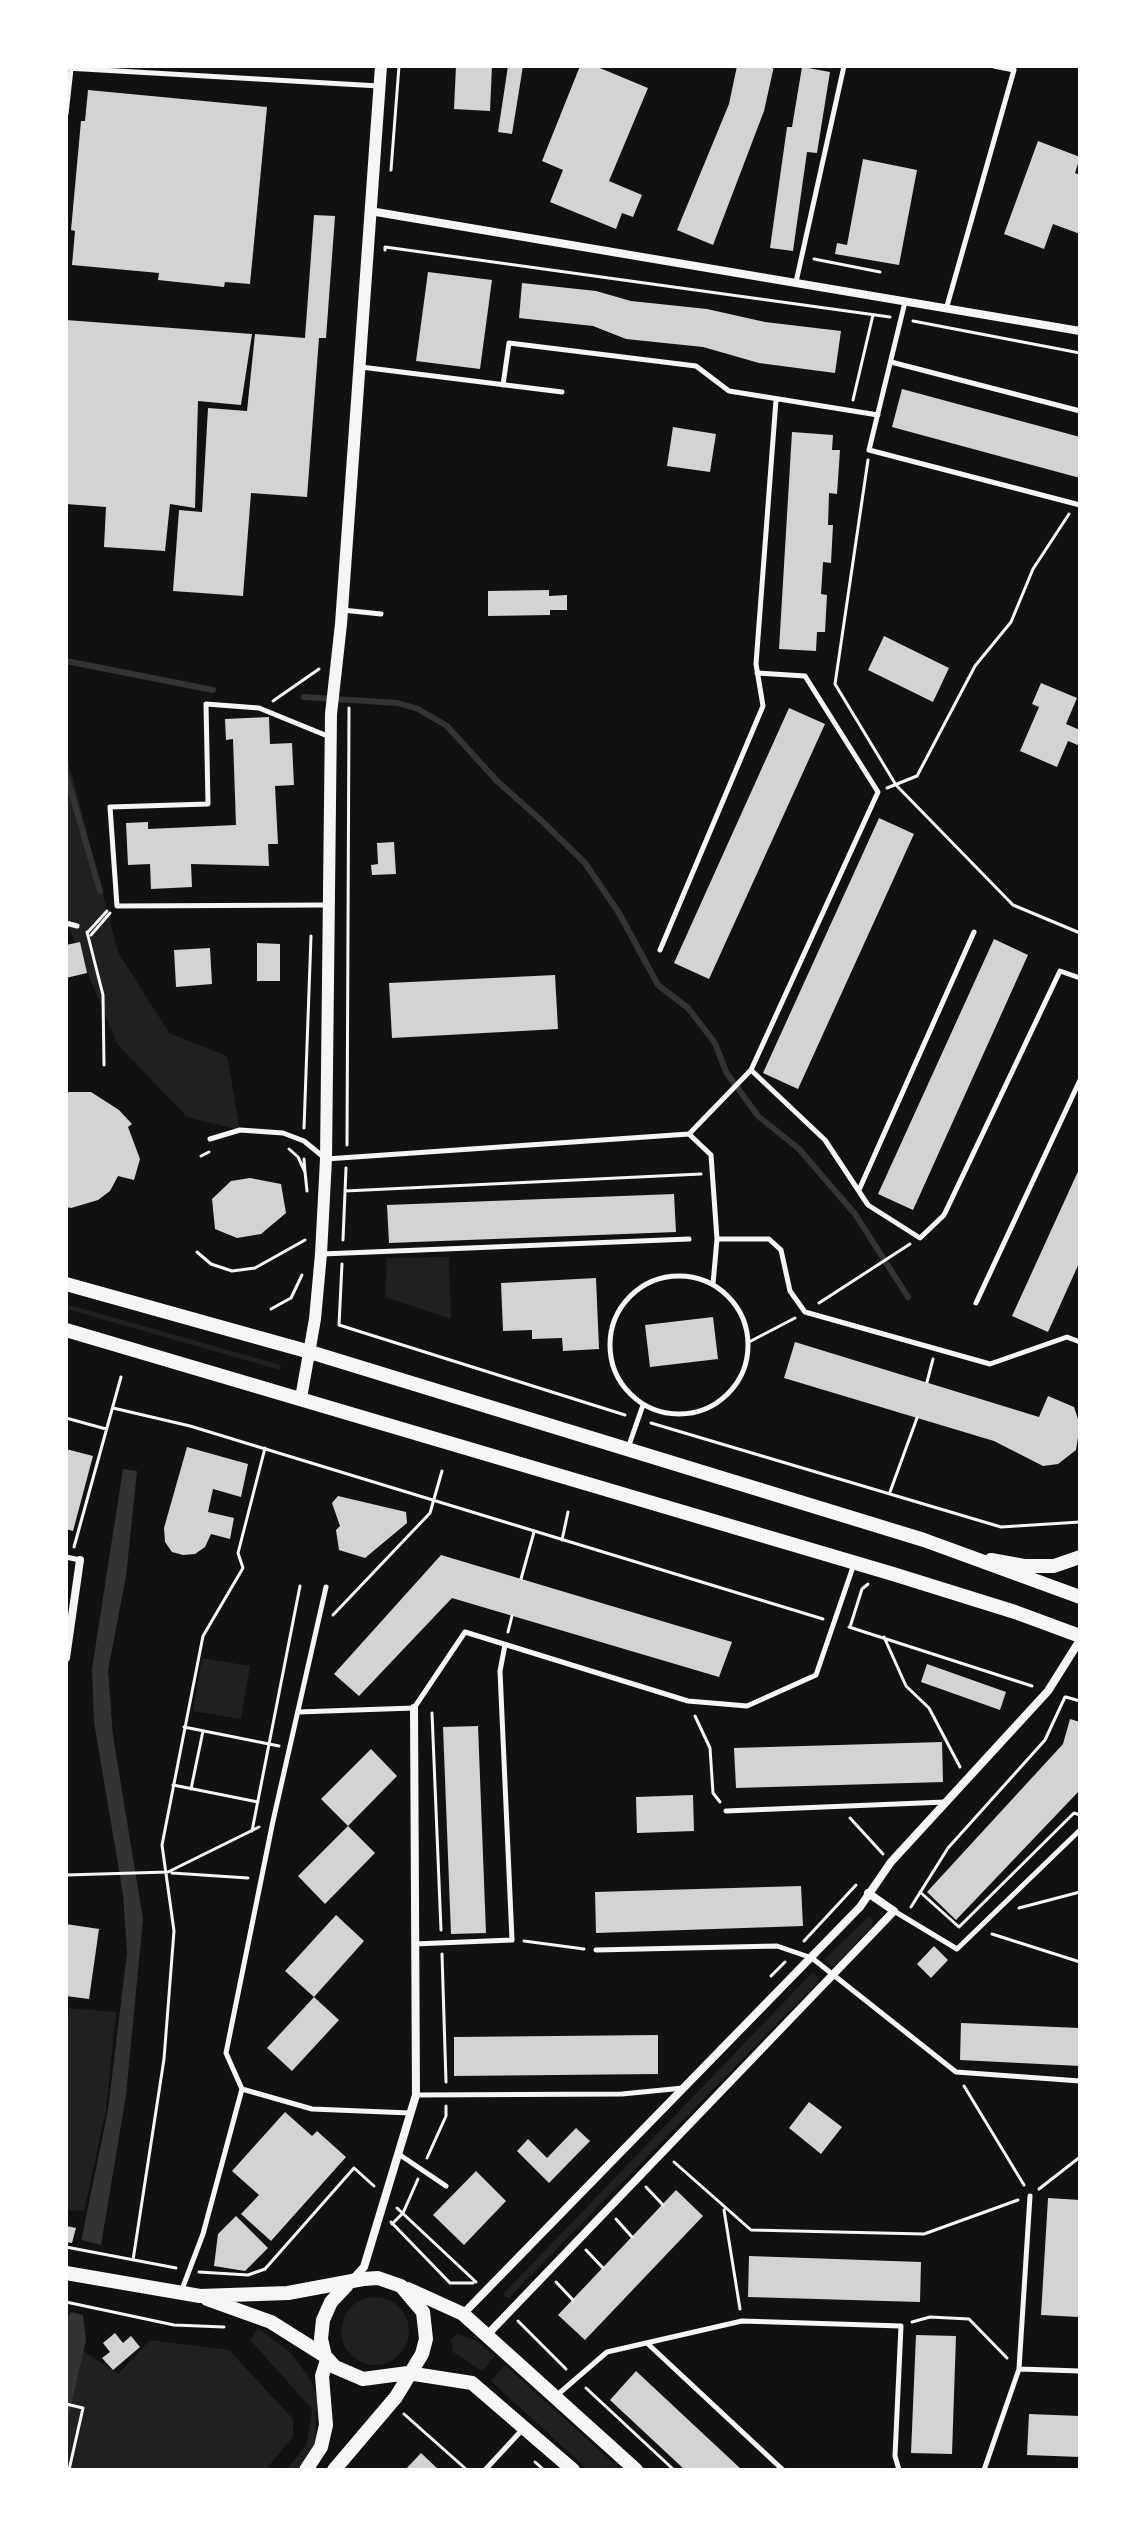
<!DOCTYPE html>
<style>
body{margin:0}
#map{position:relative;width:1146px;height:2536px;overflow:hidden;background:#111;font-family:Merriweather,serif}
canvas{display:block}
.frame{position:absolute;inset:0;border:68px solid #fff;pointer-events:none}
</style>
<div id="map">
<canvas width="1146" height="2536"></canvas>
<div class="frame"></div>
</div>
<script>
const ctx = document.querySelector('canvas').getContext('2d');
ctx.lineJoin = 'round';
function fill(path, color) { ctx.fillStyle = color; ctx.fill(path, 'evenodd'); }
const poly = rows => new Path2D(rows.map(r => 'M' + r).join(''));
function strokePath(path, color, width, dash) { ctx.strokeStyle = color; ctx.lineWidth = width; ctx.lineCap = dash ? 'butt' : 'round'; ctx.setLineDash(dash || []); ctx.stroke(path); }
fill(poly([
 [66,752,118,952,169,1033,227,1056,240,1130,187,1117,117,1044,66,921],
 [449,1257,451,1319,385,1297,387,1258],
 [66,1304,281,1365,280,1370,66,1309],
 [202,1658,250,1666,241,1719,193,1711],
 [869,1916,873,1918,872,1926,833,1968,825,1959],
 [813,1972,820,1980,508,2299,503,2294],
 [66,2008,116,2012,106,2110,84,2211,66,2210],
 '341 2331a34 34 0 1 1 68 0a34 34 0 1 1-68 0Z',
 [258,2328,290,2352,311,2380,317,2399,315,2448,301,2470,286,2470,307,2444,312,2409,250,2340],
 [458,2334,477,2341,495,2356,482,2371,453,2352,451,2339],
 [150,2340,229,2350,293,2419,293,2437,265,2470,66,2470,66,2428,82,2350,118,2374],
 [505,2365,621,2470,588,2470,491,2381]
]), '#202020');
fill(poly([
 [123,1469,137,1471,126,1576,108,1671,113,1736,143,1919,126,2095,101,2245,82,2240,82,2237,108,2110,127,1953,123,1894,94,1722,92,1669],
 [71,2312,83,2315,86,2340,66,2428,66,2320]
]), '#333');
strokePath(poly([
 [66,661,213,690],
 [304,697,398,703,418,709,447,726,497,781,543,822,585,863,619,913,658,985,688,1008,715,1043,726,1072,758,1116,799,1149,855,1214,908,1297],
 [66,774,100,891]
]), '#333', 6);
fill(poly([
 [456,66,492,66,490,111,454,109],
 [508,66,523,66,512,134,498,132],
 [580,66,595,66,648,88,609,181,642,195,633,217,622,213,616,229,550,202,563,170,542,161],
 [737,66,774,66,764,111,713,245,677,230,729,104],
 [802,67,830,72,817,153,807,152,793,251,770,248,787,127,792,127],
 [88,90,267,107,250,284,225,282,224,287,158,280,159,273,72,265,75,231,71,230,81,121,85,121],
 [1038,141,1080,157,1075,173,1080,175,1080,234,1053,224,1044,249,1004,234],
 [863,159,917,170,899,265,835,254,837,243,847,245],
 [314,215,335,216,326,338,319,338,307,497,251,493,243,596,173,591,179,510,202,512,208,408,247,411,255,334,305,338],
 [428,272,492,280,480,369,416,361],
 [522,283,596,291,631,301,707,309,765,322,841,331,835,373,759,363,703,347,626,339,593,326,519,318],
 [66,320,252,334,241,405,198,401,195,508,170,504,165,551,104,547,106,507,66,504],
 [902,389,1080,437,1080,478,892,427],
 [673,427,716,434,710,472,667,466],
 [792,432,833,435,832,450,840,450,837,494,829,493,828,525,833,525,831,563,823,562,821,594,827,595,825,632,817,632,816,651,779,649],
 [549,590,549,596,567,595,567,610,550,610,550,615,488,616,488,591],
 [884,636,949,668,933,702,868,670],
 [1041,683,1077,698,1066,724,1080,730,1080,746,1068,741,1057,767,1020,751,1039,707,1032,704],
 [789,708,825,724,709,979,674,963],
 [269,717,270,744,292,743,294,785,275,786,278,844,268,844,269,866,191,864,192,887,151,889,150,864,128,865,126,823,148,822,148,829,236,825,233,739,226,740,225,719],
 [879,818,914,834,798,1089,763,1073],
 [394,842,396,874,372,875,371,865,378,864,377,843],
 [994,939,1028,955,913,1210,878,1194],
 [80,942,87,973,66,978,66,945],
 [257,943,280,944,280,981,257,981],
 [210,948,212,984,176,987,174,950],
 [555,975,558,1029,392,1038,389,983],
 [66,1092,91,1092,119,1110,132,1124,128,1127,140,1159,134,1180,118,1176,110,1191,98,1200,71,1208,66,1207],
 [1080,1167,1080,1261,1048,1332,1012,1316],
 [250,1178,281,1184,286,1213,261,1234,237,1238,215,1229,212,1199,231,1181],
 [674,1194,676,1232,389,1243,387,1205],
 [596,1278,599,1349,563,1351,562,1338,532,1339,532,1330,503,1331,501,1283],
 [713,1317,718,1359,650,1367,645,1325],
 [795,1342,1039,1417,1048,1396,1074,1407,1080,1425,1076,1450,1058,1464,1043,1466,994,1441,784,1378],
 [187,1447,248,1464,241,1497,213,1489,208,1512,234,1518,230,1539,211,1534,205,1547,195,1554,183,1555,172,1552,165,1542,164,1528],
 [66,1449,93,1456,73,1531,66,1529],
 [338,1496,406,1512,407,1523,365,1558,339,1550,336,1530,340,1526,332,1503],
 [441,1555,732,1642,719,1677,452,1598,359,1696,334,1674],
 [927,1664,1006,1692,1000,1710,921,1682],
 [1070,1719,1080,1722,1080,1790,956,1920,927,1892,1063,1744],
 [478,1726,486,1933,451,1934,443,1727],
 [942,1742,943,1782,736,1788,734,1748],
 [371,1749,397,1776,348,1826,375,1853,325,1904,298,1876,348,1826,321,1799],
 [693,1795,694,1831,637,1833,636,1797],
 [801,1886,803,1926,596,1933,595,1892],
 [336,1915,364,1941,314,1997,285,1971],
 [66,1924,99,1929,89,1999,66,1996],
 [934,1946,948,1960,931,1978,917,1964],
 [314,1997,339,2020,292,2071,267,2048],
 [961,2023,1080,2028,1080,2066,960,2060],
 [658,2035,658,2074,454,2076,454,2037],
 [809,2102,842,2127,821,2154,789,2128],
 [285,2112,312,2136,317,2131,346,2157,271,2241,241,2214,259,2195,232,2171],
 [576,2128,590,2141,549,2183,517,2151,528,2139,547,2158],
 [476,2171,506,2201,464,2245,433,2215],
 [676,2190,703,2216,585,2340,558,2315],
 [1048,2198,1080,2200,1078,2317,1041,2315],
 [236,2216,268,2248,245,2271,214,2266,218,2234],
 [66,2226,76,2228,72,2243,66,2242],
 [749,2256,921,2262,920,2302,748,2297],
 [115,2333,123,2343,131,2336,140,2347,113,2370,102,2358,110,2352,103,2343],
 [916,2335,956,2336,952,2454,911,2453],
 [636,2371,742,2470,685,2470,610,2400],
 [1029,2414,1080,2416,1080,2457,1027,2455],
 [421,2453,439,2470,405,2470]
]), '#d3d3d3');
strokePath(poly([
 [391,170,399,66],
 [385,250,385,247,890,317],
 [814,259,880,272],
 [913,321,1080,353],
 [853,400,873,315],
 [868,460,835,684,896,785,1013,905,1080,933],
 [273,701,319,669],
 [887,788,917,776,975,666,1011,622,1033,569,1069,514],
 [87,932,103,995,104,1065],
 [88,932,107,911],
 [91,935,110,913],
 [304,1128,311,936],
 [347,1145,349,708],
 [289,1149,298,1157,305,1172,307,1191],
 [201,1156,209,1152],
 [304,1159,305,1172],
 [345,1191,701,1174],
 [343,1240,346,1168],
 [197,1252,211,1264,232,1271,255,1268,305,1240],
 [342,1264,339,1325,625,1415],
 [819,1303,910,1244],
 [271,1309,291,1298,302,1275],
 [749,1342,795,1318],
 [927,1382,933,1359],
 [113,1408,190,1426,823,1619],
 [66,1418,106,1429],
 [651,1423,1001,1527,1080,1522],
 [890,1492,917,1418],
 [562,1540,568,1512],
 [74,1547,121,1377],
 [521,1579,534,1532],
 [333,1615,430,1513,442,1471],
 [849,1627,1032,1686],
 [850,1627,862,1589,868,1584],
 [508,1632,512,1616],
 [884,1637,906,1686,929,1708,960,1767],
 [1066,1697,1080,1701],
 [432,1713,441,1930],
 [695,1716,710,1748,713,1793,720,1802],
 [184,1727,279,1746],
 [173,1785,258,1802],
 [191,1789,203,1731],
 [850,1818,883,1854],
 [252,1831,300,1586],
 [172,1873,248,1878],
 [66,1875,168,1872,259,1827],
 [920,1892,959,1927,1074,1813,1080,1815],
 [911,1907,948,1848,1045,1740,1065,1697],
 [1019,1908,1080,1892],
 [992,1934,1080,1962],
 [524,1941,584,1949],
 [804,1941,856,1885],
 [442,1954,446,2082],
 [771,1976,785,1962],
 [964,2086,1024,2185],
 [427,2158,446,2116,446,2106],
 [674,2162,751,2230,924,2234,1018,2200],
 [646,2187,663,2205],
 [1039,2189,1080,2157],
 [397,2208,476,2282],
 [724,2210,740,2309],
 [616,2219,632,2237],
 [391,2222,450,2283,473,2283],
 [392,2224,403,2213,418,2179],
 [66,2247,176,2268],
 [586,2250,603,2268],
 [133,2260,164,2059,174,1931,162,1845,203,1636,243,1568,238,1553,265,1448],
 [199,2272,248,2275,265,2269,354,2168,374,2186],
 [556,2282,573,2300],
 [66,2302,174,2325,224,2327],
 [518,2321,566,2369],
 [912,2322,930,2317,969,2319,1007,2358],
 [586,2388,674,2470],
 [66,2404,83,2408,69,2470],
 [404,2414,467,2470],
 [535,2462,544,2470]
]), '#f5f5f5', 3);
strokePath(poly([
 [66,68,379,86],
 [66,114,71,69],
 [796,282,844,66],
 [905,302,869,450,1080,505],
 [947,306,1014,70,994,66],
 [891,362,1080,411],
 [361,367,562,392],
 [503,385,509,343,696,366,729,391,878,415],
 [342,610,381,614],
 [327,905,117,906,110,807,208,804,206,704,259,708,330,737],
 [66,923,77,926],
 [660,950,763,706,756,664,776,400],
 [751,1070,825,1140,868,1205,920,1238,944,1215,1060,971,1080,978],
 [689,1134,711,1155,717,1239],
 [210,1139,240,1130,283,1133,304,1141,326,1159,689,1134,751,1070,878,792,805,676,757,673],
 [859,1190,974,932],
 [322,1254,689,1239],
 '610 1345a69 69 0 1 1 138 0a69 69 0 1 1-138 0Z',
 [713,1284,717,1239,769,1239,781,1250,790,1291,805,1312,990,1364,1067,1337,1080,1342],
 [976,1303,1080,1080],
 [628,1448,643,1405],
 [66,1557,80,1560],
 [298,1712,414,1708,465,1632,688,1701,747,1706,816,1675,854,1564],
 [726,1811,945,1802],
 [894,1911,957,1949,1080,1830],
 [414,1944,512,1940,500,1671,505,1645],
 [596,1950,777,1946,812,1958,956,2072,1080,2081],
 [242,2089,312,2109,410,2113],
 [416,2095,622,2094,683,2088],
 [400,2155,446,2186],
 [181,2292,203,2234,242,2089,226,2053,273,1821,326,1587],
 [647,2343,783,2470],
 [1019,2369,1080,2371],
 [556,2396,607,2352,742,2321,901,2326,895,2456,899,2470],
 [485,2470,522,2430],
 [984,2470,1019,2369,1030,2196]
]), '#f5f5f5', 5);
strokePath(poly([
 [370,211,1080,331],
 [66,1658,80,1560],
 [354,2278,364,2267,416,2095,414,1708],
 [463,2314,860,1907,891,1862,1048,1691,1080,1640],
 [488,2334,894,1911,868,1893]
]), '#f5f5f5', 8);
strokePath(poly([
 [301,1398,315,1319,321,1254,326,1159,331,714,341,624,381,66]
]), '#f5f5f5', 12);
strokePath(poly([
 [991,1560,1024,1566,1054,1566,1080,1557],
 [66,2273,200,2296,288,2293,363,2279,378,2278,401,2286,423,2312,426,2339,422,2354,396,2397,334,2470],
 [347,2285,331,2302,323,2320,321,2339,325,2356,335,2367,363,2379,408,2373,472,2383,573,2470],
 [408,2289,463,2314,636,2470],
 [207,2299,271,2322,325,2356],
 [306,2470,321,2447,326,2425,322,2376,327,2360]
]), '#f5f5f5', 14);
strokePath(poly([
 [66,1284,310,1352,924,1540,1080,1597],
 [66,1330,893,1574,1015,1612,1080,1636]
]), '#f5f5f5', 14);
</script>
